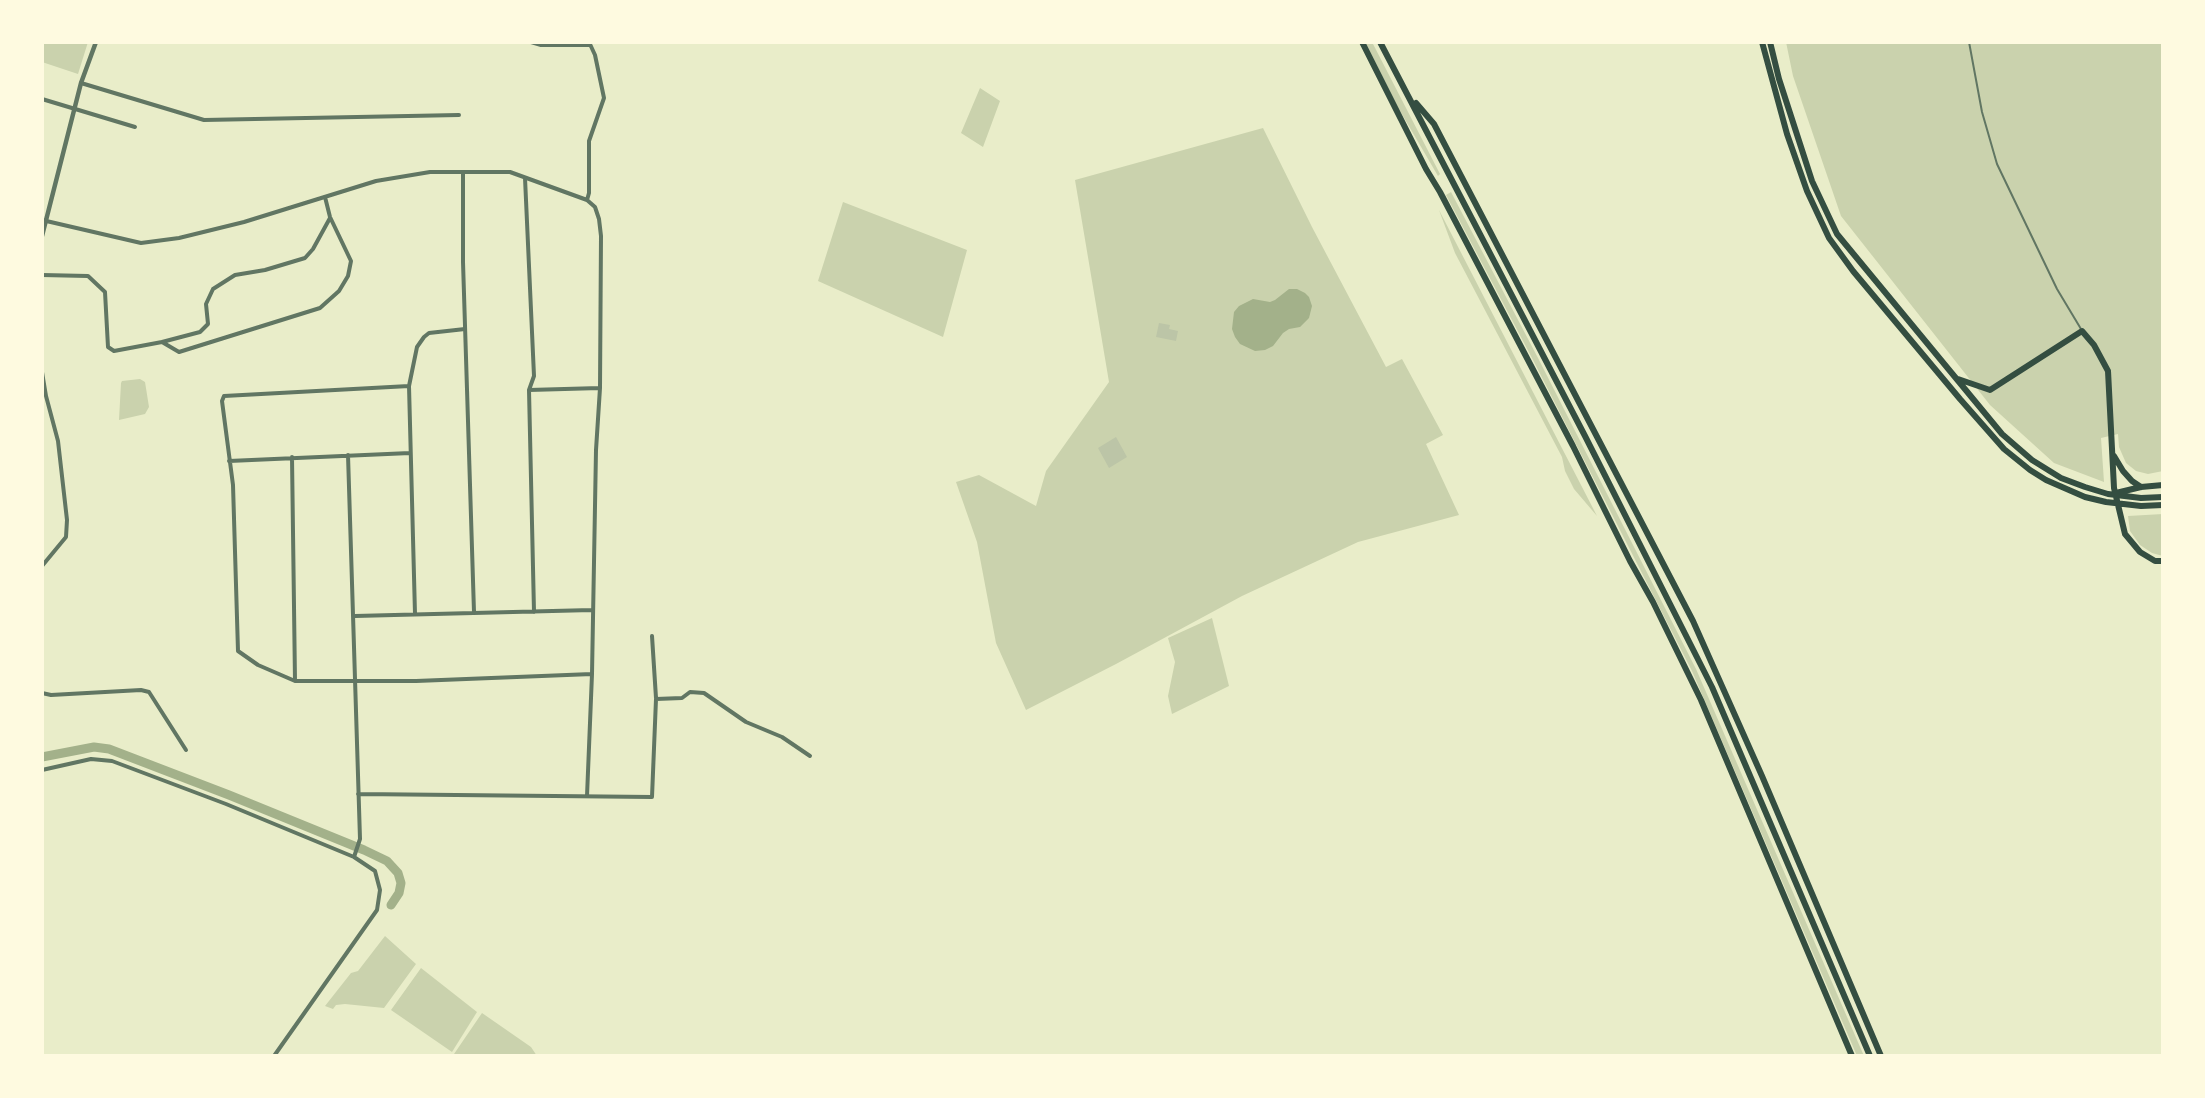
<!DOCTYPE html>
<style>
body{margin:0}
#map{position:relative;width:2205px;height:1098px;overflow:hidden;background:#e9edc9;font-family:"Work Sans",sans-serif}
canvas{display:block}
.frame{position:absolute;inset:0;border:44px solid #fefae0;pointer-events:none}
</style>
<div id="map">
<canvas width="2205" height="1098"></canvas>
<div class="frame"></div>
</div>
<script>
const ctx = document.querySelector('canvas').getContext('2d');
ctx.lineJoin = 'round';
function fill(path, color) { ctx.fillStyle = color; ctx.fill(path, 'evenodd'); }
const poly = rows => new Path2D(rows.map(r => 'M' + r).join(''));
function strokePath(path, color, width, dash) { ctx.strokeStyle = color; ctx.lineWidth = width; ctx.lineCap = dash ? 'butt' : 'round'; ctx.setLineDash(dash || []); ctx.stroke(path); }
fill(poly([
 [42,42,88,42,78,74,42,62],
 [1365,42,1372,42,1440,174,1438,176,1396,104],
 [1786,42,2163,42,2163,471,2148,474,2136,471,2126,463,2119,447,2118,434,2101,438,2104,482,2054,463,1990,405,1841,216,1793,76],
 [980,88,1000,101,983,147,961,133],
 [1263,128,1312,227,1386,367,1402,359,1443,435,1426,444,1459,515,1358,542,1242,596,1116,664,1026,710,996,643,977,542,956,482,979,475,1036,506,1046,471,1109,382,1075,180],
 [1451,192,1538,358,1696,669,1864,1056,1857,1056,1692,671,1533,360,1446,195],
 [843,202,967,250,943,337,818,281],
 [1439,210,1597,516,1574,489,1565,471,1562,457,1455,253],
 [140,379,145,382,149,407,145,414,119,420,121,383,122,381],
 [2163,514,2163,556,2152,553,2140,545,2130,531,2128,516],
 [1212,618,1229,686,1172,714,1168,696,1175,662,1168,638],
 [385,936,416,964,384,1008,345,1004,336,1005,333,1009,325,1006,351,973,358,971],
 [421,968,477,1012,452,1052,391,1010],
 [482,1013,531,1047,537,1056,458,1056,454,1054]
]), '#cad2ad');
fill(poly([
 [1289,289,1297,289,1305,293,1309,297,1312,306,1309,318,1300,327,1289,329,1283,333,1273,346,1265,350,1255,351,1240,344,1235,337,1232,329,1234,312,1239,306,1253,299,1270,302,1275,300]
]), '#a3b18a');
strokePath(poly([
 [42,757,94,747,109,749,229,795,364,850,387,861,398,873,401,883,399,893,391,905]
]), '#a3b18a', 9);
fill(poly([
 [1159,323,1170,325,1169,329,1178,331,1176,341,1156,337],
 [1116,437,1127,457,1109,468,1098,448]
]), '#bcc5a7');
strokePath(poly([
 [1969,42,1982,112,1997,164,2057,289,2081,329]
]), '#617663', 2);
strokePath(poly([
 [531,42,541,45,590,45],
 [81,83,204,120,459,115],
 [42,99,135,127],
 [463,172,463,262,474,612],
 [525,178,534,376,529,390,534,612],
 [587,200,589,193,589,141,604,98,595,55,589,42],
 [42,220,141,243,179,238,244,222,376,181,430,172,510,172,587,200,595,207,599,219,601,236,600,388,596,450,592,674,587,796],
 [42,275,88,276,105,292,108,347,114,351,162,342,179,352,320,308,339,291,348,276,351,261,330,217,325,197],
 [162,342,200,332,208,324,206,304,213,289,235,275,265,270,305,258,313,249,330,218],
 [42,372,46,396,58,441,67,520,66,537,42,566],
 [409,386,224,396,222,401,233,485,238,651,258,665,295,681,416,681,592,674],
 [529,390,600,388],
 [348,455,360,839,354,857],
 [292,457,295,681],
 [229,461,410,453],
 [415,614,409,386,417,347,424,337,429,333,465,329],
 [355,616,592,610],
 [652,636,656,698],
 [42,693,51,695,141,690,149,692,186,750],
 [42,770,91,759,112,761,226,804,354,857,375,871,380,890,377,910,274,1056],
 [358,794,652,797,656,699,682,698,690,692,704,693,746,722,782,737,810,756]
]), '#617663', 4);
strokePath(poly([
 [42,236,81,83,96,42]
]), '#617663', 4.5);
strokePath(poly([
 [1362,42,1426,169,1440,192,1573,446,1630,561,1653,602,1701,700,1852,1056],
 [1380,42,1585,436,1712,687,1870,1056],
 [1762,42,1787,134,1807,191,1829,238,1853,271,1960,399,2004,449,2030,470,2046,480,2085,497,2106,502,2141,506,2163,505],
 [1770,42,1779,79,1812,181,1837,234,2002,434,2032,460,2061,478,2085,487,2108,494,2141,498,2163,497],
 [1416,103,1434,124,1693,621,1762,776,1881,1056],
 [1958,379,1990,390,2082,331,2094,345,2108,371,2114,488,2125,534,2140,552,2155,561,2163,561],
 [2114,456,2123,471,2132,481,2141,487],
 [2116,493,2141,487,2163,485]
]), '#344e41', 6);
</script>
